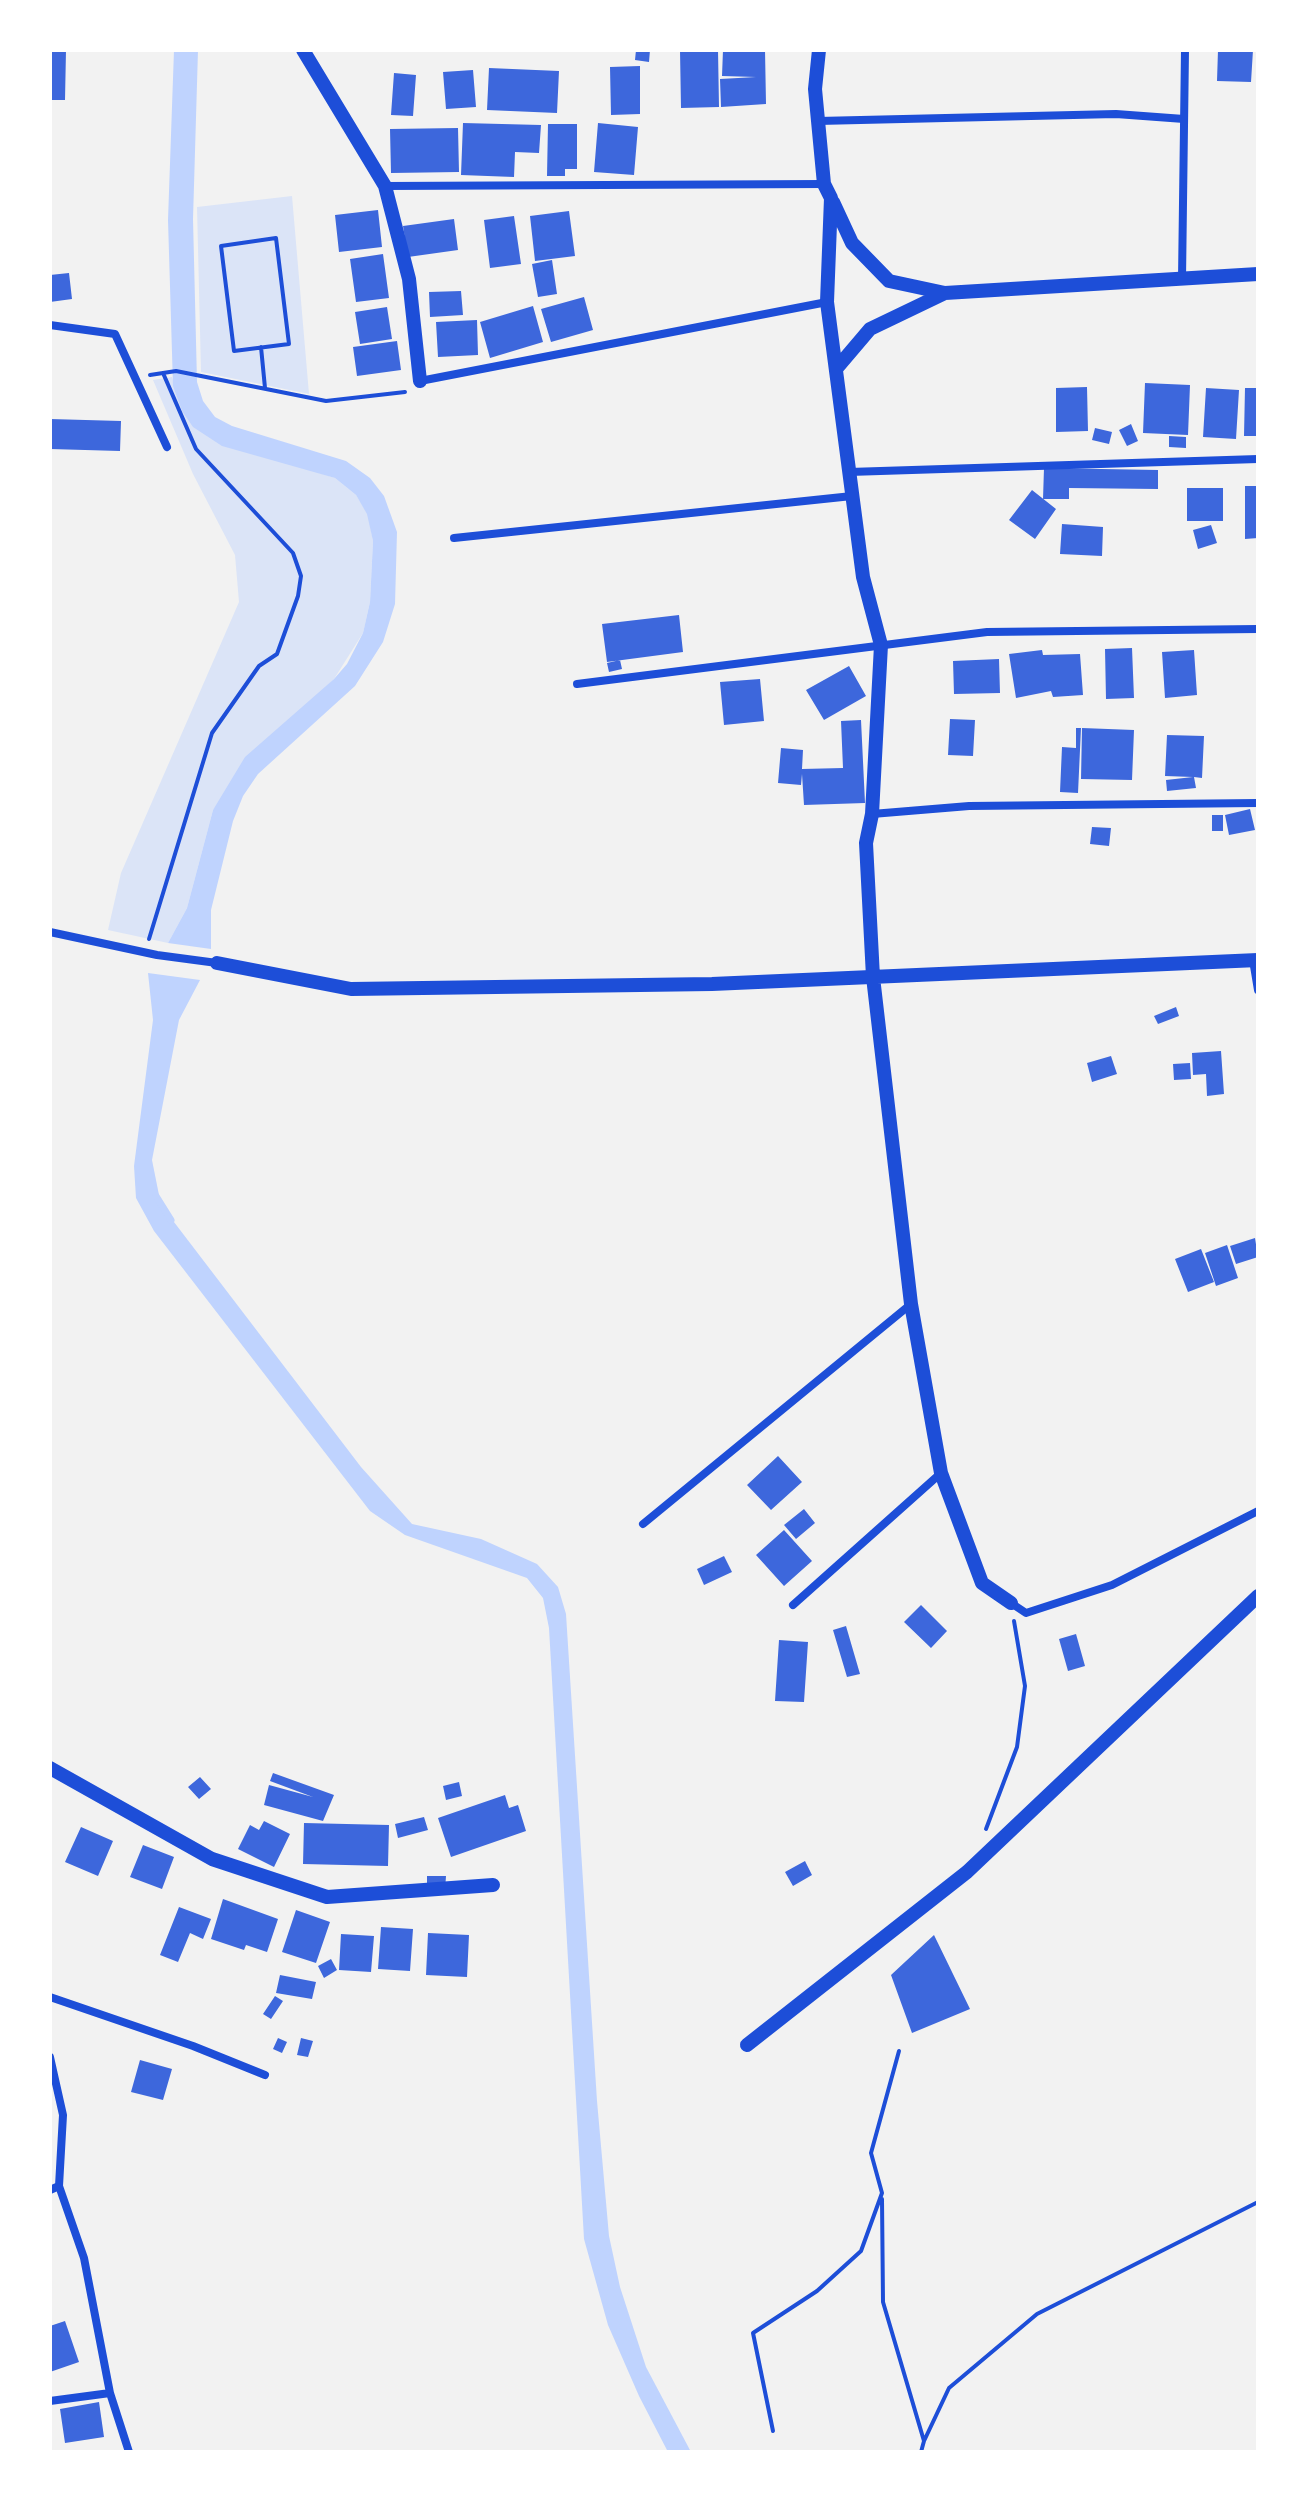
<!DOCTYPE html>
<style>
body{margin:0}
#map{position:relative;width:1308px;height:2502px;overflow:hidden;background:#f2f2f2;font-family:"Exo 2",sans-serif}
canvas{display:block}
.frame{position:absolute;inset:0;border:52px solid #fff;pointer-events:none}
</style>
<div id="map">
<canvas width="1308" height="2502"></canvas>
<div class="frame"></div>
</div>
<script>
const ctx = document.querySelector('canvas').getContext('2d');
ctx.lineJoin = 'round';
function fill(path, color) { ctx.fillStyle = color; ctx.fill(path, 'evenodd'); }
const poly = rows => new Path2D(rows.map(r => 'M' + r).join(''));
function strokePath(path, color, width, dash) { ctx.strokeStyle = color; ctx.lineWidth = width; ctx.lineCap = dash ? 'butt' : 'round'; ctx.setLineDash(dash || []); ctx.stroke(path); }
fill(poly([
 [292,196,309,394,201,372,197,207],
 [172,377,182,411,298,466,335,478,356,495,368,514,373,541,370,602,363,633,334,679,213,810,187,908,168,943,108,930,121,873,239,602,235,555,193,474,153,380]
]), '#dbe4f7');
fill(poly([
 [174,50,198,50,193,219,197,382,203,401,215,417,232,426,346,461,370,478,384,496,397,532,395,604,383,642,355,686,258,774,243,796,233,821,211,910,211,949,168,943,187,908,213,810,245,757,334,679,347,664,363,633,370,602,373,541,367,514,356,495,335,478,222,446,193,427,182,411,173,386,168,220],
 [148,973,200,980,179,1020,152,1160,161,1205,361,1467,412,1524,481,1539,537,1564,558,1587,566,1614,597,2101,609,2236,620,2287,646,2367,691,2452,668,2452,639,2396,608,2325,584,2239,549,1628,543,1598,527,1578,405,1535,370,1511,154,1231,136,1198,134,1166,153,1020]
]), '#bfd3fe');
strokePath(poly([
 [156,1196,171,1220]
]), '#bfd3fe', 7);
fill(poly([
 [50,50,66,50,65,100,50,100],
 [636,50,650,50,649,62,635,60],
 [680,50,718,50,719,107,681,108],
 [723,50,765,50,766,104,721,107,720,79,756,77,722,76],
 [1218,50,1253,50,1251,82,1217,81],
 [640,66,640,114,611,115,610,67],
 [489,68,559,71,557,113,487,110],
 [473,70,476,107,446,109,443,72],
 [394,73,416,75,413,116,391,115],
 [463,123,541,125,539,153,515,152,514,177,461,175],
 [598,123,638,127,634,175,594,172],
 [548,124,577,124,577,169,565,169,565,176,547,176],
 [458,128,459,172,391,173,390,129],
 [378,210,382,247,339,252,335,215],
 [569,211,575,256,535,261,530,216],
 [514,216,521,264,490,268,484,220],
 [454,219,458,250,408,257,403,226],
 [383,254,389,298,356,302,350,259],
 [552,260,557,294,538,297,532,264],
 [69,273,72,299,50,302,50,275],
 [461,291,463,315,430,317,429,292],
 [584,297,593,330,551,342,541,309],
 [533,306,543,342,490,358,480,322],
 [387,307,392,339,360,344,355,312],
 [477,320,478,355,438,357,436,322],
 [397,341,401,370,357,376,353,347],
 [1145,383,1190,385,1188,435,1143,433],
 [1087,387,1088,431,1056,432,1056,388],
 [1206,388,1239,390,1236,439,1203,437],
 [1245,388,1258,388,1258,436,1244,436],
 [50,419,121,421,120,451,50,449],
 [1131,424,1138,441,1127,446,1119,430],
 [1095,428,1112,432,1109,444,1092,440],
 [1169,436,1186,437,1186,448,1169,447],
 [1044,468,1158,470,1158,489,1069,488,1069,499,1043,499],
 [1245,486,1258,486,1258,538,1245,539],
 [1187,488,1223,488,1223,521,1187,521],
 [1032,490,1056,509,1035,539,1009,520],
 [1062,524,1103,527,1102,556,1060,554],
 [1211,525,1217,543,1198,549,1193,530],
 [679,615,683,652,607,662,602,624],
 [1132,648,1134,698,1106,699,1105,649],
 [1042,650,1043,655,1080,654,1083,695,1053,697,1051,691,1016,698,1009,654],
 [1194,650,1197,695,1165,698,1162,652],
 [999,659,1000,693,954,694,953,661],
 [620,660,622,669,609,672,607,663],
 [849,666,866,696,824,720,806,690],
 [760,679,764,721,724,725,720,682],
 [950,719,975,720,973,756,948,755],
 [861,720,865,803,804,805,802,774,801,785,778,783,781,748,803,750,802,769,843,768,841,721],
 [1076,728,1081,728,1078,793,1060,792,1062,747,1076,748],
 [1082,728,1134,730,1132,780,1081,779],
 [1167,735,1204,736,1202,778,1194,777,1196,788,1167,791,1166,780,1193,777,1165,776],
 [1250,809,1255,830,1229,835,1225,815],
 [1212,815,1223,815,1223,831,1212,831],
 [1092,827,1111,828,1109,846,1090,844],
 [1176,1007,1179,1016,1158,1024,1154,1016],
 [1221,1051,1224,1094,1207,1096,1206,1074,1193,1075,1192,1053],
 [1111,1056,1117,1074,1092,1082,1087,1063],
 [1190,1063,1191,1079,1174,1080,1173,1064],
 [1255,1238,1258,1257,1236,1264,1230,1246],
 [1227,1245,1238,1278,1216,1286,1205,1253],
 [1201,1249,1214,1282,1188,1292,1175,1259],
 [778,1456,802,1482,771,1510,747,1485],
 [804,1509,815,1523,796,1539,784,1525],
 [784,1530,812,1561,784,1586,756,1555],
 [724,1556,732,1572,704,1585,697,1569],
 [921,1605,947,1631,931,1648,904,1622],
 [846,1626,860,1674,847,1677,833,1630],
 [1076,1634,1085,1666,1068,1671,1059,1639],
 [779,1640,808,1642,804,1702,775,1701],
 [273,1773,334,1795,323,1821,264,1805,269,1785,313,1797,270,1781],
 [200,1777,211,1789,199,1799,188,1787],
 [459,1782,462,1796,446,1800,443,1786],
 [505,1795,509,1808,518,1805,526,1831,451,1857,438,1818],
 [424,1817,428,1830,398,1838,395,1824],
 [264,1821,290,1834,274,1867,238,1849,250,1825,259,1830],
 [304,1823,389,1825,388,1866,303,1864],
 [81,1827,113,1841,98,1876,65,1862],
 [143,1845,174,1857,162,1889,130,1877],
 [805,1861,812,1875,793,1886,785,1872],
 [427,1876,446,1876,445,1890,427,1889],
 [223,1899,278,1919,267,1952,246,1945,244,1950,211,1939],
 [179,1907,211,1919,203,1939,190,1933,178,1962,160,1955],
 [296,1910,330,1922,316,1963,282,1952],
 [381,1927,413,1929,410,1971,378,1969],
 [428,1933,469,1935,467,1977,426,1975],
 [341,1934,374,1936,371,1972,339,1970],
 [934,1935,970,2009,912,2033,891,1975],
 [331,1959,337,1970,324,1978,318,1966],
 [280,1975,316,1982,312,1999,276,1993],
 [275,1996,283,2001,271,2019,263,2014],
 [278,2038,287,2042,282,2053,273,2049],
 [301,2038,313,2041,308,2057,297,2055],
 [140,2060,172,2069,163,2100,131,2092],
 [65,2321,79,2362,50,2372,50,2326],
 [99,2402,104,2437,65,2443,60,2409]
]), '#3d67dc');
strokePath(poly([
 [276,238,289,344,234,351,221,246,276,238],
 [261,347,265,388],
 [150,375,176,371,326,401,405,392],
 [149,939,212,733,259,666,277,654,298,596,301,576,293,553,196,449,163,373],
 [986,1829,1017,1747,1025,1686,1014,1621],
 [882,2199,883,2302,924,2441,921,2452],
 [773,2431,753,2333,817,2291,861,2251,882,2193,871,2153,899,2051],
 [924,2441,949,2388,1037,2314,1258,2202]
]), '#1d4ed8', 4);
strokePath(poly([
 [818,121,1116,114,1184,119],
 [385,186,824,184],
 [1182,279,1185,50],
 [50,325,115,334,167,447],
 [420,381,827,302],
 [849,472,1258,459],
 [454,538,852,496],
 [577,684,987,632,1258,629],
 [872,814,969,806,1258,803],
 [50,932,157,955,217,963],
 [1253,960,1258,990],
 [643,1524,911,1304],
 [1011,1603,1026,1613,1112,1585,1258,1511],
 [793,1605,941,1473],
 [50,1997,193,2046,265,2075],
 [50,2057,63,2115,59,2186,50,2190],
 [59,2186,84,2258,110,2393,129,2452],
 [50,2401,110,2393]
]), '#1d4ed8', 8);
strokePath(poly([
 [303,50,385,186,409,279,420,381],
 [819,50,815,89,824,184,831,198,827,302,863,577,881,645,872,814,866,843,873,977,911,1304,941,1473,982,1583,1011,1603],
 [833,202,852,243,889,281,945,293,1258,274],
 [836,369,870,329,945,293],
 [217,963,351,989,712,984,1258,960],
 [50,1768,212,1859,327,1897,493,1885],
 [747,2045,967,1872,1258,1596]
]), '#1d4ed8', 14);
</script>
